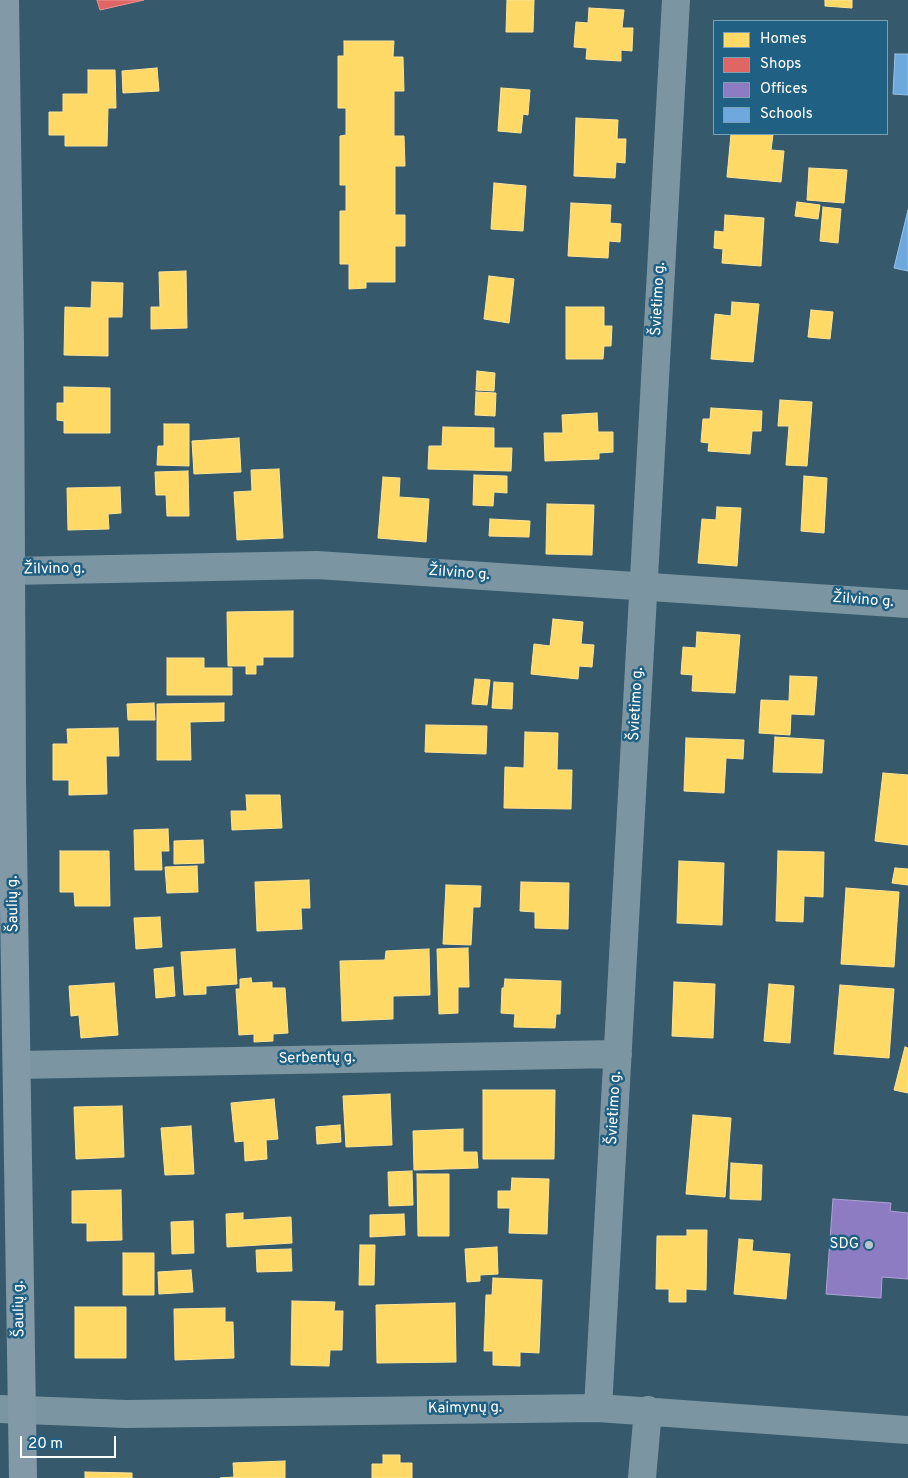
<!DOCTYPE html>
<meta charset="utf-8">
<style>
body{margin:0}
#map{position:relative;width:908px;height:1478px;overflow:hidden;background:#36596c;font-family:Overpass,sans-serif}
canvas{display:block}
.legend{position:absolute;left:713px;top:20px;width:175px;height:115px;box-sizing:border-box;background:#206082;border:1px solid #79a0b4;margin:0;padding:6px 9px;list-style:none;font-size:15px;color:#fff}
.legend li{display:flex;align-items:center;gap:10px;height:25px}
.legend b{width:25px;border:1px solid #79a0b4}
.scale{position:absolute;left:20px;top:1436px;width:96px;height:22px;box-sizing:border-box;border:2px solid #fff;border-top:0;padding-left:6px;font-size:15px;line-height:18px;white-space:nowrap;color:#fff;-webkit-text-stroke:4px #206082;paint-order:stroke}
</style>
<div id="map">
<canvas width="908" height="1478"></canvas>
<ul class="legend">
<li><b style="height:14px;background:#ffd966"></b>Homes</li>
<li><b style="height:14px;background:#e06666"></b>Shops</li>
<li><b style="height:14px;background:#8e7cc3"></b>Offices</li>
<li><b style="height:14px;background:#6fa8dc"></b>Schools</li>
</ul>
<div class="scale">20 m</div>
</div>
<script>
const ctx = document.querySelector('canvas').getContext('2d');
ctx.lineJoin = 'round';
function fill(path, color) { ctx.fillStyle = color; ctx.fill(path, 'evenodd'); }
const poly = rows => new Path2D(rows.map(r => 'M' + r).join(''));
function strokePath(path, color, width, dash) { ctx.strokeStyle = color; ctx.lineWidth = width; ctx.lineCap = dash ? 'butt' : 'round'; ctx.setLineDash(dash || []); ctx.stroke(path); }
function drawText(font, color, halo, rows, align = 'center') {
  ctx.font = font + ' Overpass,sans-serif'; ctx.lineWidth = 5; ctx.setLineDash([]); ctx.textBaseline = 'middle'; ctx.strokeStyle = halo; ctx.fillStyle = color; for (const [text, x, y, turn = 0] of rows) {
    ctx.save(); ctx.translate(x, y); ctx.rotate((+turn || 0) * Math.PI / 180); ctx.textAlign = isNaN(turn) ? turn : align; if (halo) ctx.strokeText(text, 0, 0); ctx.fillText(text, 0, 0); ctx.restore();
  }
}
const homes = poly([
 [507,0,534,0,533,32,506,32,507,0],
 [825,0,852,0,852,8,825,6,825,0],
 [589,8,624,10,622,28,633,28,632,51,621,50,621,61,586,59,587,48,574,47,576,22,588,23,589,8],
 [344,41,394,41,393,57,403,57,404,91,394,91,394,136,404,136,405,166,395,166,395,215,405,215,405,246,395,246,395,282,366,282,366,288,349,289,349,264,340,264,340,211,346,211,346,185,340,185,340,136,346,135,346,108,338,108,338,56,344,56,344,41],
 [157,68,159,91,123,93,122,71,157,68],
 [88,70,115,70,116,108,108,108,107,146,65,146,65,135,49,135,49,112,63,112,63,94,88,94,88,70],
 [501,88,530,90,528,115,523,114,521,133,498,131,501,88],
 [576,118,618,120,617,139,626,139,625,163,616,162,615,178,574,176,576,118],
 [731,134,773,134,771,150,784,151,781,182,727,177,731,134],
 [809,168,847,170,844,203,807,200,809,168],
 [494,183,526,186,523,231,491,229,494,183],
 [797,202,820,205,818,219,795,216,797,202],
 [571,203,611,205,610,223,621,224,620,242,609,241,608,258,568,256,571,203],
 [823,207,841,209,838,243,820,241,823,207],
 [725,215,764,218,761,266,722,263,723,249,714,248,715,231,724,232,725,215],
 [186,271,187,328,151,329,151,307,160,307,159,272,186,271],
 [489,276,514,279,509,323,484,319,489,276],
 [92,282,123,283,122,317,108,317,108,356,64,355,65,307,91,308,92,282],
 [732,302,759,304,753,362,711,359,715,314,731,316,732,302],
 [566,307,604,307,604,326,612,326,611,346,604,346,603,359,566,359,566,307],
 [811,310,833,312,830,339,808,337,811,310],
 [477,371,495,373,494,391,476,390,477,371],
 [64,387,110,388,110,433,64,433,64,421,57,420,57,403,64,403,64,387],
 [476,392,496,393,495,416,475,415,476,392],
 [780,400,812,402,807,466,786,465,789,426,778,426,780,400],
 [711,408,762,411,761,431,752,431,750,454,708,451,709,443,701,442,703,419,710,419,711,408],
 [597,413,598,432,613,432,613,452,599,453,599,459,545,461,544,433,563,433,562,415,597,413],
 [164,424,189,424,189,466,157,465,158,446,164,446,164,424],
 [443,427,494,428,494,448,512,448,511,471,428,469,429,446,442,446,443,427],
 [239,438,241,472,194,474,192,441,239,438],
 [279,469,283,538,237,540,234,492,252,491,251,470,279,469],
 [188,471,189,516,167,516,166,495,156,495,155,472,188,471],
 [474,475,507,476,507,493,494,492,493,506,473,505,474,475],
 [804,476,827,478,824,533,801,531,804,476],
 [383,477,400,478,399,497,429,499,426,542,378,538,383,477],
 [120,487,121,513,108,514,109,529,68,530,67,488,120,487],
 [547,504,594,505,592,555,546,554,547,504],
 [717,507,741,508,737,566,698,563,702,519,716,520,717,507],
 [490,519,530,521,529,537,489,536,490,519],
 [293,611,293,657,263,657,263,665,256,665,256,674,246,674,246,666,228,666,227,612,293,611],
 [553,619,583,622,581,644,594,645,592,667,579,666,578,679,531,674,534,644,550,646,553,619],
 [697,632,740,635,735,693,692,691,693,675,681,674,683,647,696,648,697,632],
 [167,658,204,658,204,668,232,668,232,695,167,695,167,658],
 [790,676,817,677,814,715,791,714,790,735,759,733,761,700,789,701,790,676],
 [475,679,490,680,487,705,472,704,475,679],
 [494,682,513,683,512,709,492,708,494,682],
 [154,703,155,720,128,720,127,704,154,703],
 [224,703,224,721,190,722,191,760,157,760,157,704,224,703],
 [426,725,487,726,486,754,425,752,426,725],
 [118,728,119,756,106,756,107,794,69,795,69,780,53,780,53,744,68,744,67,729,118,728],
 [525,732,558,733,557,770,572,770,571,809,504,808,505,767,524,768,525,732],
 [775,737,824,740,822,773,773,772,775,737],
 [686,738,744,740,743,759,726,758,724,793,684,791,686,738],
 [883,773,908,775,908,845,875,841,883,773],
 [246,795,280,795,282,828,232,830,231,811,247,811,246,795],
 [168,829,169,851,161,851,162,870,135,870,134,830,168,829],
 [203,840,204,863,174,864,174,841,203,840],
 [60,851,109,851,110,906,75,906,74,892,60,892,60,851],
 [778,851,824,852,823,897,804,896,803,922,776,921,778,851],
 [679,861,724,863,722,925,677,923,679,861],
 [197,866,198,892,167,893,165,867,197,866],
 [895,868,908,869,908,885,892,883,895,868],
 [309,880,310,908,301,908,302,929,257,931,255,882,309,880],
 [521,882,569,883,568,929,535,928,535,912,520,911,521,882],
 [446,885,481,886,480,907,473,907,471,945,443,944,446,885],
 [846,888,899,892,894,967,841,964,846,888],
 [160,917,162,947,136,949,134,918,160,917],
 [468,948,469,987,458,987,458,1013,439,1014,437,949,468,948],
 [235,949,237,984,206,986,206,994,184,995,181,952,235,949],
 [429,949,430,995,393,996,393,1019,342,1021,340,961,385,960,386,951,429,949],
 [173,967,175,996,156,998,154,969,173,967],
 [251,978,252,983,272,982,272,988,285,988,288,1033,273,1034,273,1041,254,1042,254,1034,239,1035,236,989,240,989,240,979,251,978],
 [505,979,561,981,560,1014,556,1014,555,1028,514,1027,515,1014,501,1013,502,988,504,988,505,979],
 [674,982,715,984,713,1038,672,1036,674,982],
 [114,983,118,1035,81,1038,79,1015,71,1016,69,986,114,983],
 [769,984,794,986,790,1043,764,1041,769,984],
 [840,985,894,989,889,1058,834,1054,840,985],
 [905,1047,908,1048,908,1093,894,1090,905,1047],
 [483,1090,555,1090,554,1159,483,1159,483,1090],
 [390,1094,392,1145,346,1147,343,1096,390,1094],
 [274,1099,278,1139,266,1140,267,1159,245,1161,244,1141,235,1142,231,1103,274,1099],
 [122,1106,124,1157,76,1159,74,1107,122,1106],
 [693,1115,731,1118,725,1197,686,1194,693,1115],
 [340,1125,341,1142,317,1144,316,1127,340,1125],
 [191,1126,194,1174,165,1175,161,1128,191,1126],
 [463,1129,463,1152,477,1152,478,1168,414,1170,413,1131,463,1129],
 [731,1163,762,1165,761,1200,730,1199,731,1163],
 [412,1171,413,1205,389,1206,388,1172,412,1171],
 [417,1174,449,1174,449,1236,418,1236,417,1174],
 [512,1178,549,1179,547,1234,509,1233,510,1208,498,1208,498,1191,511,1191,512,1178],
 [121,1190,122,1240,87,1241,87,1223,72,1223,72,1191,121,1190],
 [243,1213,243,1220,291,1217,292,1243,227,1247,226,1214,243,1213],
 [404,1214,405,1235,370,1237,370,1215,404,1214],
 [193,1221,194,1253,172,1254,171,1222,193,1221],
 [687,1230,707,1230,706,1290,686,1289,686,1302,669,1302,669,1289,656,1289,657,1236,687,1236,687,1230],
 [739,1239,753,1240,752,1251,790,1254,786,1299,734,1294,739,1239],
 [360,1245,375,1245,374,1285,359,1285,360,1245],
 [497,1247,498,1274,480,1275,480,1281,467,1282,465,1249,497,1247],
 [291,1249,292,1271,257,1272,256,1250,291,1249],
 [123,1253,154,1253,154,1295,123,1295,123,1253],
 [191,1270,193,1292,159,1294,158,1272,191,1270],
 [493,1278,542,1280,539,1353,520,1352,520,1366,493,1365,493,1351,484,1351,486,1295,492,1295,493,1278],
 [292,1301,335,1302,334,1311,343,1311,342,1350,330,1350,329,1366,291,1365,292,1301],
 [455,1303,456,1362,377,1363,376,1305,455,1303],
 [75,1307,126,1307,126,1358,75,1358,75,1307],
 [225,1308,225,1322,233,1322,234,1358,175,1360,174,1309,225,1308],
 [383,1455,400,1455,400,1463,412,1463,412,1478,372,1478,372,1464,383,1464,383,1455],
 [285,1461,285,1478,220,1478,234,1477,233,1463,285,1461],
 [85,1472,132,1473,132,1478,85,1478,85,1472]
]);
fill(homes, '#ffd966');
strokePath(homes, '#ffe494', 1);
const shops = poly([
 [97,0,144,0,100,10,97,0]
]);
fill(shops, '#e06666');
strokePath(shops, '#e99494', 1);
const offices = poly([
 [833,1199,891,1203,890,1211,908,1213,908,1279,882,1277,881,1298,826,1294,833,1199]
]);
fill(offices, '#8e7cc3');
strokePath(offices, '#b0a3d5', 1);
const schools = poly([
 [895,54,908,54,908,95,893,94,895,54],
 [908,210,908,271,894,268,908,210]
]);
fill(schools, '#6fa8dc');
strokePath(schools, '#9ac2e6', 1);
strokePath(poly([
 [9,571,317,565,908,604],
 [17,1065,618,1054],
 [598,1408,676,0],
 [0,1409,126,1414,598,1408,908,1430],
 [642,1478,648,1410]
]), '#7c95a2', 28);
strokePath(poly([
 [5,0,10,343,12,781,23,1478]
]), '#829aa8', 28);
for (const [x, y, r, color] of [
 [869,1245,5,"#b9c5cc"]
]) { const dot = new Path2D(); dot.arc(x, y, r, 0, 2 * Math.PI); ctx.fillStyle = color; ctx.fill(dot); strokePath(dot, '#206082', 2); }
drawText('15px', '#fff', '#206082', [
 ["Švietimo g.",659,299,-87],
 ["Žilvino g.",54,570,-1],
 ["Žilvino g.",459,574,4],
 ["Žilvino g.",863,601,4],
 ["Švietimo g.",637,704,-87],
 ["Šaulių g.",14,904,-91],
 ["Serbentų g.",317,1059,-1],
 ["Švietimo g.",615,1108,-87],
 ["Šaulių g.",20,1309,-91],
 ["Kaimynų g.",465,1409,-1]
]);
drawText('15px', '#fff', '#206082', [
 ["SDG",859,1245]
], 'right');
</script>
